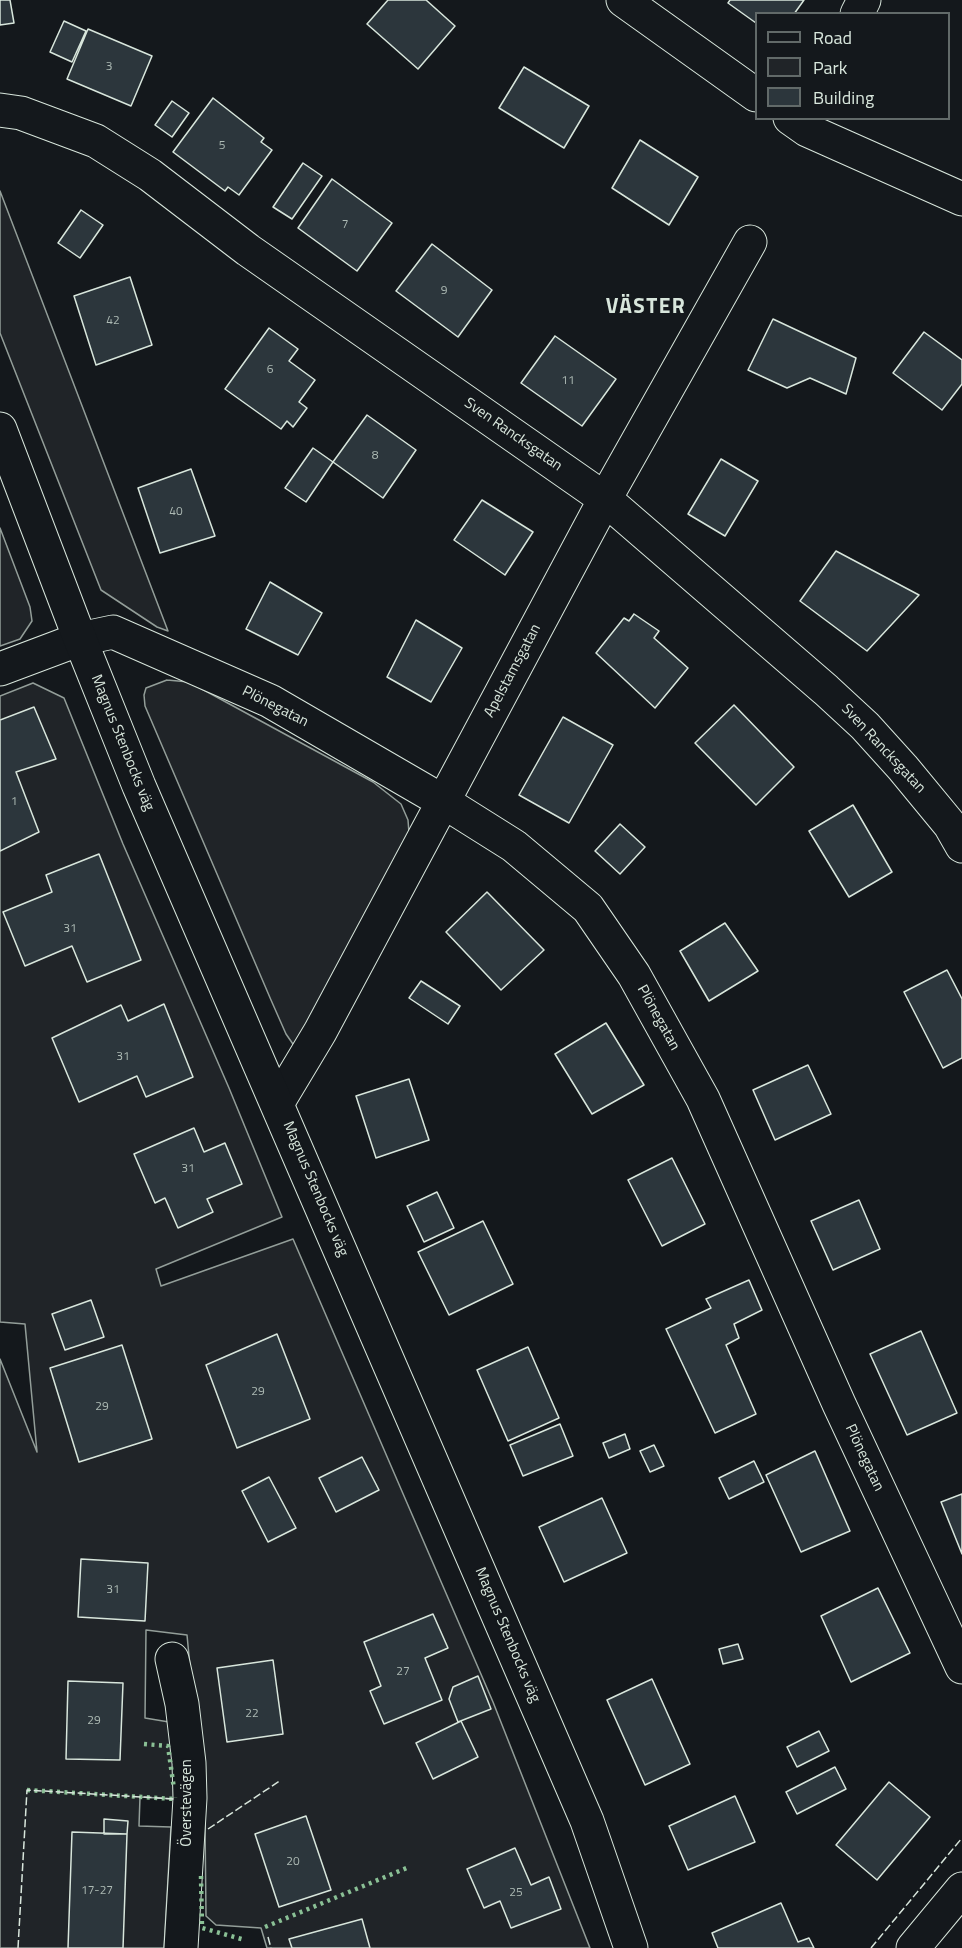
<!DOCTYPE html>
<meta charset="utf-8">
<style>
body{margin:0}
#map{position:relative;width:962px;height:1948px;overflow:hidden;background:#14181c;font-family:"Titillium Web",sans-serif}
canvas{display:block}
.legend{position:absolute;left:755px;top:12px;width:195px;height:108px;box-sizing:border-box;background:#14181c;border:2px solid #626a69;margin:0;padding:8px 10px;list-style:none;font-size:18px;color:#d8e6dc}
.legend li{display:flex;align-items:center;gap:12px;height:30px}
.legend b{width:30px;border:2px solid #626a69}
</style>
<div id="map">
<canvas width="962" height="1948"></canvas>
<ul class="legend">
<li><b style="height:8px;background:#14181c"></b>Road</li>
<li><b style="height:16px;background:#202428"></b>Park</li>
<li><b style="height:16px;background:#2c363c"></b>Building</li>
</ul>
</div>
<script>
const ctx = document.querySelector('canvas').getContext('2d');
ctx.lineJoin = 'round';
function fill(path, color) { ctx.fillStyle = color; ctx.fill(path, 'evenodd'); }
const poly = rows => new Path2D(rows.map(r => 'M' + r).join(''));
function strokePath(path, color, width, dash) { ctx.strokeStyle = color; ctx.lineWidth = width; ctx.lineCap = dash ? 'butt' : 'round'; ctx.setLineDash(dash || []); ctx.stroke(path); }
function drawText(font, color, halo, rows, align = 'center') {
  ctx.font = font + ' "Titillium Web",sans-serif'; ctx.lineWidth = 4.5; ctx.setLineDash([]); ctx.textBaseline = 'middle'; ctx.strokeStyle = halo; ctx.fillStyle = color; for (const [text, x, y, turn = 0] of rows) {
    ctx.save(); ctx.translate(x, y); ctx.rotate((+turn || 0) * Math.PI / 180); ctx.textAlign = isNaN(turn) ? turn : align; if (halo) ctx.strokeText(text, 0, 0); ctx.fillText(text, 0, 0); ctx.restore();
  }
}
const green = poly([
 [0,191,168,631,157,627,101,590,0,333,0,191],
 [0,528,30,607,32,621,20,639,0,646,0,528],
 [167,680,189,682,373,782,401,804,408,820,409,833,295,1047,286,1034,271,1000,145,706,144,695,146,688,167,680],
 [33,683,64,698,123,844,229,1088,282,1217,156,1269,161,1286,293,1239,493,1702,590,1948,267,1948,261,1928,216,1925,206,1916,205,1822,187,1635,146,1630,145,1718,175,1723,175,1799,140,1797,139,1826,171,1827,164,1948,0,1948,0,1359,37,1452,25,1324,0,1322,0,696,33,683]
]);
fill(green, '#202428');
strokePath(green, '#939e99', 1.5);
const building = poly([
 [0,0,10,0,14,23,0,25,0,0],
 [388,0,426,0,455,26,418,69,367,24,388,0],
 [730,0,804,0,794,14,756,14,756,23,728,3,730,0],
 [64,21,86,31,72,62,50,52,64,21],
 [88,29,152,56,131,106,67,79,88,29],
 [524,67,589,106,564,148,499,108,524,67],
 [213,98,264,138,261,142,272,150,239,195,228,187,225,191,173,152,213,98],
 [172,101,189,113,172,137,155,125,172,101],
 [640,140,698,177,669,225,612,188,640,140],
 [303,163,322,176,292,219,273,207,303,163],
 [332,179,392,223,357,271,298,228,332,179],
 [81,210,103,225,80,258,58,243,81,210],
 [432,244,492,290,458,337,396,291,432,244],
 [130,277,152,345,96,365,74,296,130,277],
 [773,319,856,358,846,394,810,378,787,388,748,370,773,319],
 [269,328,298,349,289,361,315,380,299,402,307,408,293,427,287,421,281,429,225,389,269,328],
 [924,332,962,360,962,384,942,410,893,373,924,332],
 [555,336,616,379,582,426,521,383,555,336],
 [367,415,416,450,383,498,333,462,367,415],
 [313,448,333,462,306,502,285,488,313,448],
 [721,459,758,481,725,536,688,514,721,459],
 [191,469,215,536,160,553,138,488,191,469],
 [482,500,533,532,505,575,454,540,482,500],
 [836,551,919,595,867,651,800,601,836,551],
 [270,582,322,613,298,655,246,629,270,582],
 [634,614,659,631,654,638,688,668,655,708,596,653,624,618,629,621,634,614],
 [416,620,462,648,431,702,387,677,416,620],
 [734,705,794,767,756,805,695,743,734,705],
 [34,707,56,759,16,772,39,832,0,851,0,720,34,707],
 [563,717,613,745,569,823,519,795,563,717],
 [853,805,892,872,849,897,809,831,853,805],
 [620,824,645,847,620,874,595,851,620,824],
 [99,854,141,960,87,982,72,946,25,966,3,912,52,892,46,875,99,854],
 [487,892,544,950,501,990,446,932,487,892],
 [725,923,758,971,709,1001,680,951,725,923],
 [947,970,962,999,962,1058,943,1068,904,992,947,970],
 [421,981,460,1006,448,1024,409,998,421,981],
 [164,1004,193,1077,146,1097,137,1076,79,1102,52,1038,121,1005,128,1021,164,1004],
 [606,1023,644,1085,592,1114,555,1054,606,1023],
 [808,1065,831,1114,775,1140,753,1090,808,1065],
 [409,1079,429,1140,376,1158,356,1096,409,1079],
 [194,1128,204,1152,225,1143,242,1184,207,1199,213,1212,178,1228,165,1198,155,1203,134,1154,194,1128],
 [672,1158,705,1224,662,1246,628,1180,672,1158],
 [437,1192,454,1228,424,1242,407,1206,437,1192],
 [859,1200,880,1249,833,1270,811,1221,859,1200],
 [483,1221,513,1284,449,1315,418,1252,483,1221],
 [749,1280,762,1310,734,1324,739,1338,726,1345,756,1414,715,1433,666,1329,711,1308,706,1299,749,1280],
 [91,1300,104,1337,65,1350,52,1314,91,1300],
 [921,1331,957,1413,907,1435,870,1354,921,1331],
 [277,1334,310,1419,237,1448,206,1365,277,1334],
 [122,1345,152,1439,79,1462,50,1368,122,1345],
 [528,1347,559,1418,508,1441,477,1370,528,1347],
 [560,1424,573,1456,523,1476,510,1445,560,1424],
 [625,1434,630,1449,609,1458,603,1443,625,1434],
 [654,1445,664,1466,650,1472,640,1451,654,1445],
 [815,1451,850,1531,801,1552,766,1475,815,1451],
 [362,1457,379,1490,336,1512,319,1478,362,1457],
 [754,1461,764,1482,729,1499,719,1478,754,1461],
 [269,1477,296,1528,268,1542,242,1491,269,1477],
 [962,1494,962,1554,941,1502,962,1494],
 [602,1498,627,1553,564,1582,539,1527,602,1498],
 [81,1559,148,1563,145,1621,78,1617,81,1559],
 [878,1588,910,1653,851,1682,821,1616,878,1588],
 [433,1614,448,1648,425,1658,442,1700,384,1724,370,1691,381,1686,364,1642,433,1614],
 [738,1644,743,1659,723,1664,719,1649,738,1644],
 [273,1660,283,1734,227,1742,217,1668,273,1660],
 [478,1676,491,1709,458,1722,449,1699,453,1687,478,1676],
 [652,1679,690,1764,645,1785,607,1700,652,1679],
 [68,1681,123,1683,120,1760,66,1759,68,1681],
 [461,1721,478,1757,433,1779,416,1743,461,1721],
 [819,1731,829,1751,797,1767,787,1747,819,1731],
 [835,1767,846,1789,797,1814,786,1792,835,1767],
 [889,1782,930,1817,877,1880,836,1845,889,1782],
 [735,1796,755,1842,688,1870,669,1826,735,1796],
 [306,1816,331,1890,279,1907,255,1834,306,1816],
 [104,1819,128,1821,127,1834,104,1834,104,1819],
 [72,1832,127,1834,123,1948,68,1948,72,1832],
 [515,1848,531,1885,549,1877,561,1909,511,1928,500,1901,484,1908,467,1869,515,1848],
 [781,1903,798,1942,809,1938,814,1948,718,1948,712,1933,781,1903],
 [362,1919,370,1948,292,1948,289,1939,362,1919]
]);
fill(building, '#2c363c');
strokePath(building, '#d8e6dc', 1.5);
const street = poly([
 [623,0,756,95],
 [857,14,864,0],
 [0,110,21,113,96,141,150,175,248,250,605,499,826,690,865,726,903,768,950,825,962,846],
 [790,118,807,130,962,199],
 [0,669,80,639,113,632,270,701,444,802,514,846,588,908,634,975,703,1099,839,1404,962,1667],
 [278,1102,320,1032,605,499,750,242],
 [172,1659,182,1704,189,1763,190,1798,181,1948],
 [913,1948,962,1889]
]);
const secondary = poly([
 [0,429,80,639,139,786,587,1821,631,1948]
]);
strokePath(street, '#d8e6dc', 35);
strokePath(secondary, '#d8e6dc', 35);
strokePath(street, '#14181c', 33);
strokePath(secondary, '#14181c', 33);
strokePath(poly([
 [144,1744,168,1746,174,1789],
 [27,1790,175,1799,175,1797],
 [201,1876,202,1928,245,1940],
 [265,1927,409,1867]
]), '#8ac095', 4.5, [3, 4.5]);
strokePath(poly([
 [208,1829,281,1780],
 [268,1937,271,1948],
 [18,1948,27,1790,175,1799],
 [871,1948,962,1838]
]), '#d8e6dc', 1.5, [8, 3]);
drawText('12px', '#adbab4', null, [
 ["3",109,67],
 ["5",222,146],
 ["7",345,225],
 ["9",444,291],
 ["42",113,321],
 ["6",270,370],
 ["11",568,381],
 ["8",375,456],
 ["40",176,512],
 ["1",14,802],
 ["31",70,929],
 ["31",123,1057],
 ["31",188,1169],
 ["29",258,1392],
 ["29",102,1407],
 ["31",113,1590],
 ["27",403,1672],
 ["22",252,1714],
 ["29",94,1721],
 ["20",293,1862],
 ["17-27",97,1891],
 ["25",516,1893]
]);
drawText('15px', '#d8e6dc', '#14181c', [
 ["Sven Rancksgatan",513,435,35],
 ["Apelstamsgatan",513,671,-62],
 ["Plönegatan",275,707,27],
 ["Magnus Stenbocks väg",122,743,68],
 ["Sven Rancksgatan",883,749,47],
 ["Plönegatan",658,1018,61],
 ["Magnus Stenbocks väg",315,1189,67],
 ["Plönegatan",864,1458,65],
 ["Magnus Stenbocks väg",507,1635,67],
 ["Överstevägen",187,1803,-90]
]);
ctx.letterSpacing = '1.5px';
drawText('bold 21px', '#d8e6dc', '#14181c', [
 ["VÄSTER",646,308]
]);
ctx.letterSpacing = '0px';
</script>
